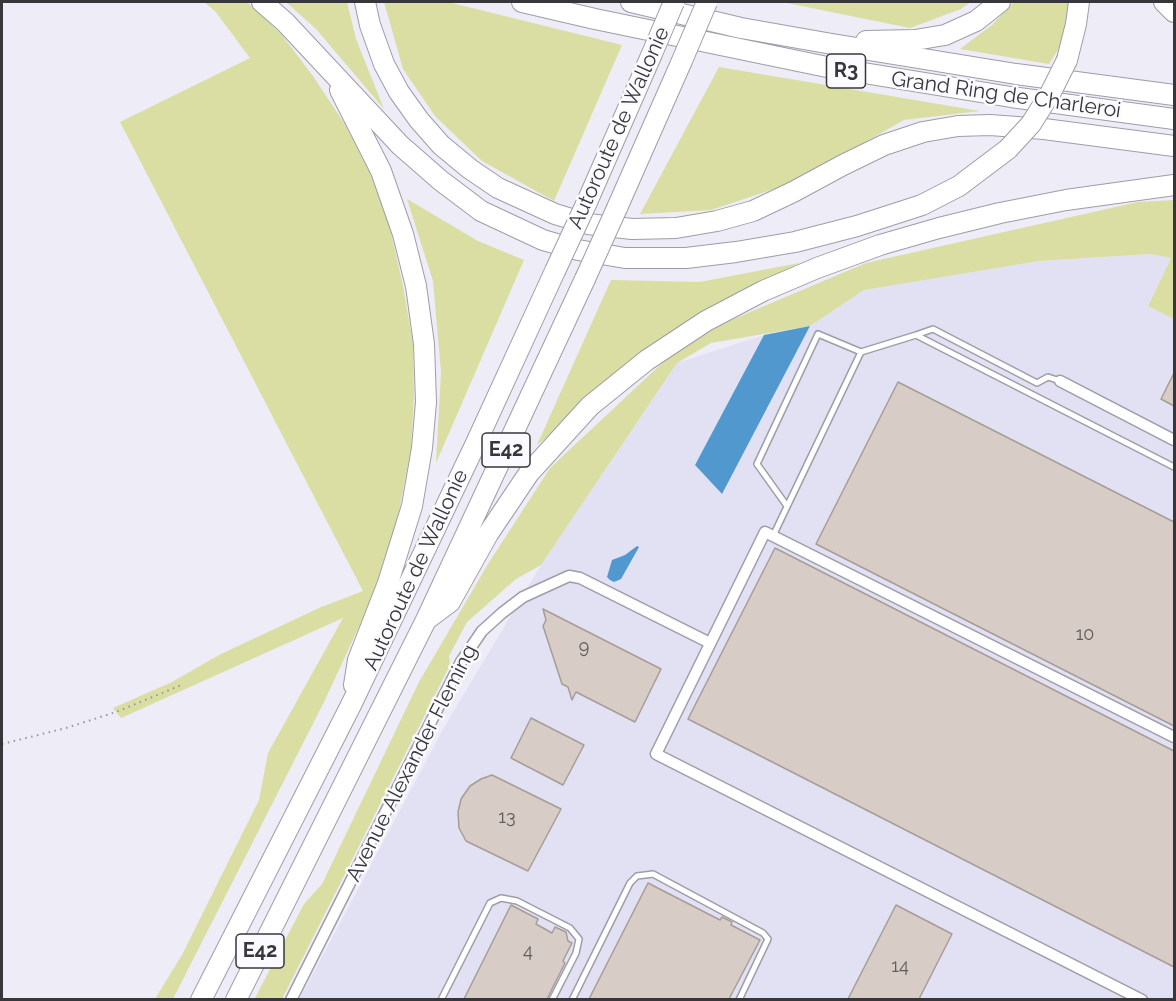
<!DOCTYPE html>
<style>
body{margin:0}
#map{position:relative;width:1176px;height:1001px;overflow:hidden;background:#edecf7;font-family:Raleway,sans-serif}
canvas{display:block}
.frame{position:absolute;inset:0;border:3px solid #37373b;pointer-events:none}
</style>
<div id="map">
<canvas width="1176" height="1001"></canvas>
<div class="frame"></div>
</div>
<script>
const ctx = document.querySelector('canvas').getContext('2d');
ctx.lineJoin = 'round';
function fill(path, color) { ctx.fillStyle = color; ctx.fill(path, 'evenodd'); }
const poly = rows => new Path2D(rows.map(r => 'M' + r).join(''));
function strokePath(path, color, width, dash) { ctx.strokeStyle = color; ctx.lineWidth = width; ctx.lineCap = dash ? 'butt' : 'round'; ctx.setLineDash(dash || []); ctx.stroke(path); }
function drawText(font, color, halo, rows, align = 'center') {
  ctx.font = font + ' Raleway,sans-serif'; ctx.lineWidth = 5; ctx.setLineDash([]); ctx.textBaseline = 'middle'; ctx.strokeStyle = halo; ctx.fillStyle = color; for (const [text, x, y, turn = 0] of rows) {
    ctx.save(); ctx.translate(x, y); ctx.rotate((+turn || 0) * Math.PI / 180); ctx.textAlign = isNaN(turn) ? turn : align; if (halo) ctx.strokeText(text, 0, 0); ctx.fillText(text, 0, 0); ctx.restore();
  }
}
fill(poly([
 [1150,254,1171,258,1148,305,1174,319,1174,999,299,1000,446,724,541,565,677,363,764,335,695,465,722,494,810,326,864,290,1039,261]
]), '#e2e1f3');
fill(poly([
 [204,2,247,2,281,34,313,76,344,123,370,173,390,228,403,286,413,344,414,396,411,449,397,521,370,603,324,702,173,999,155,999,182,955,259,800,268,753,343,618,121,718,113,708,172,682,219,655,319,608,363,591,120,122,250,58,215,11],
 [286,2,347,2,356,39,384,109,316,29],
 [384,2,448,2,622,45,554,201,482,161,435,116,403,69],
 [782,2,971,2,961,9,910,28],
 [1014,2,1070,2,1061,45,1049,64,960,49,992,25],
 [719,67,980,111,904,120,795,182,711,210,640,214],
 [407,199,478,241,524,260,436,463,441,372,433,281],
 [1174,200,1174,319,1148,306,1171,258,1150,254,1039,261,864,290,810,326,711,343,677,363,541,565,516,579,467,622,449,656,450,665,282,999,254,1000,304,904,322,884,419,682,488,564,550,468,674,352,717,326,866,263,1138,202],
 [799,263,719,304,537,445,611,280,700,282]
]), '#dadea3');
fill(poly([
 [810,326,722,494,695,465,764,335],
 [637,546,639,547,621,579,614,582,610,580,607,577,612,560,625,555]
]), '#5198ce');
const building = poly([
 [1174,373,1174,406,1161,399,1174,373],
 [898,382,1174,522,1174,726,816,544,898,382],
 [775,548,1174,751,1174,967,688,719,775,548],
 [543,609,661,669,635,722,576,692,572,700,568,687,562,684,543,626,546,620,543,609],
 [531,718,584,745,563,785,511,758,531,718],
 [492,775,561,809,528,871,466,841,459,828,458,812,461,799,470,786,481,779,492,775],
 [648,883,720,920,722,917,732,922,731,925,760,940,729,999,589,999,648,883],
 [511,905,538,919,536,924,552,933,555,927,566,932,568,941,572,943,563,961,565,963,547,999,464,999,511,905],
 [896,905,952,934,919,999,848,999,896,905]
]);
fill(building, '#d7cdc6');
strokePath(building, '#a79d97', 1.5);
const lane = poly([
 [916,335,933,329,1037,383,1048,377,1060,381],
 [787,506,757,464,818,334,861,352],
 [773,536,861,352,916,335,1174,467],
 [441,1000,490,903,501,898,517,901,570,928,579,939,576,953,552,1000],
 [572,1000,630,883,637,876,653,874,763,933,768,939,739,1000]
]);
const street = poly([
 [1060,381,1174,440],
 [291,1000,461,662,482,631,502,613,523,597,569,576,580,578,710,643],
 [1142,1000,656,754,765,532,1174,737]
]);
const highway = poly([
 [262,2,285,22,400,145,440,180,481,211,543,240,578,250,625,258,686,258,736,252,795,242,857,226,922,205,959,186,1008,149],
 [365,2,370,25,384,64,399,92,419,120,441,145,470,169,498,188,555,214,588,224,632,229,676,228,717,221,753,211,793,192,843,165,884,145,923,132,958,126,990,125,1044,129,1174,146],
 [522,2,595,19,827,67,1011,97,1174,119],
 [631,2,741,28,832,44,1016,74,1174,95],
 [1164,2,1174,12],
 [866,41,915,40,945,35,976,21,1000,2],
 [1067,60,1076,24,1079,2],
 [340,90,381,171,403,234,416,286,424,344,426,402,422,448,412,506,388,583,358,660,354,685],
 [587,202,651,56],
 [617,208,681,63],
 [426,620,450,602,488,534,529,473,590,406,647,360,706,321,763,291,817,268,880,245,939,228,1000,213,1066,200,1174,185],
 [201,1000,351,705,476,443,555,271],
 [236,1000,426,620,585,279]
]);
strokePath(lane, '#9e9da8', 8);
strokePath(street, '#9e9da8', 13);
strokePath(highway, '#9e9da8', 22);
strokePath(poly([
 [2,744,66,728,116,712,184,684]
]), '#97969e', 2, [1.5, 4.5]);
strokePath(lane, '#fff', 5);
strokePath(street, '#fff', 10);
strokePath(highway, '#fff', 20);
const highwayBridge = poly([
 [651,56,674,2],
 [681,63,707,2],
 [1008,149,1031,124,1051,92,1067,60],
 [555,271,587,202],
 [585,279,617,208]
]);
strokePath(highwayBridge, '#9e9da8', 22, []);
strokePath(highwayBridge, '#fff', 20);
drawText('18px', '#5f5c5e', null, [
 ["10",1085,635],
 ["9",584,648],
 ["13",507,818],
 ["4",528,952],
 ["14",900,967]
]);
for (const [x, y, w] of [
 [846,71,39],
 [506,450,48],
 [260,951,48]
]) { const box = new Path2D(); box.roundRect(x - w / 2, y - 17, w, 34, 4.5); ctx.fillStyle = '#fafaff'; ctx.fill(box); strokePath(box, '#37373b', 1.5); }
drawText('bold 20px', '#37373b', null, [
 ["R3",846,71],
 ["E42",506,450],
 ["E42",260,951]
]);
drawText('21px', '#37373b', '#fafaff', [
 ["Grand Ring de Charleroi",1006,95,8],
 ["Autoroute de Wallonie",619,128,-66],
 ["Autoroute de Wallonie",416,570,-65],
 ["Avenue Alexander Fleming",412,763,-63]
]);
</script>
